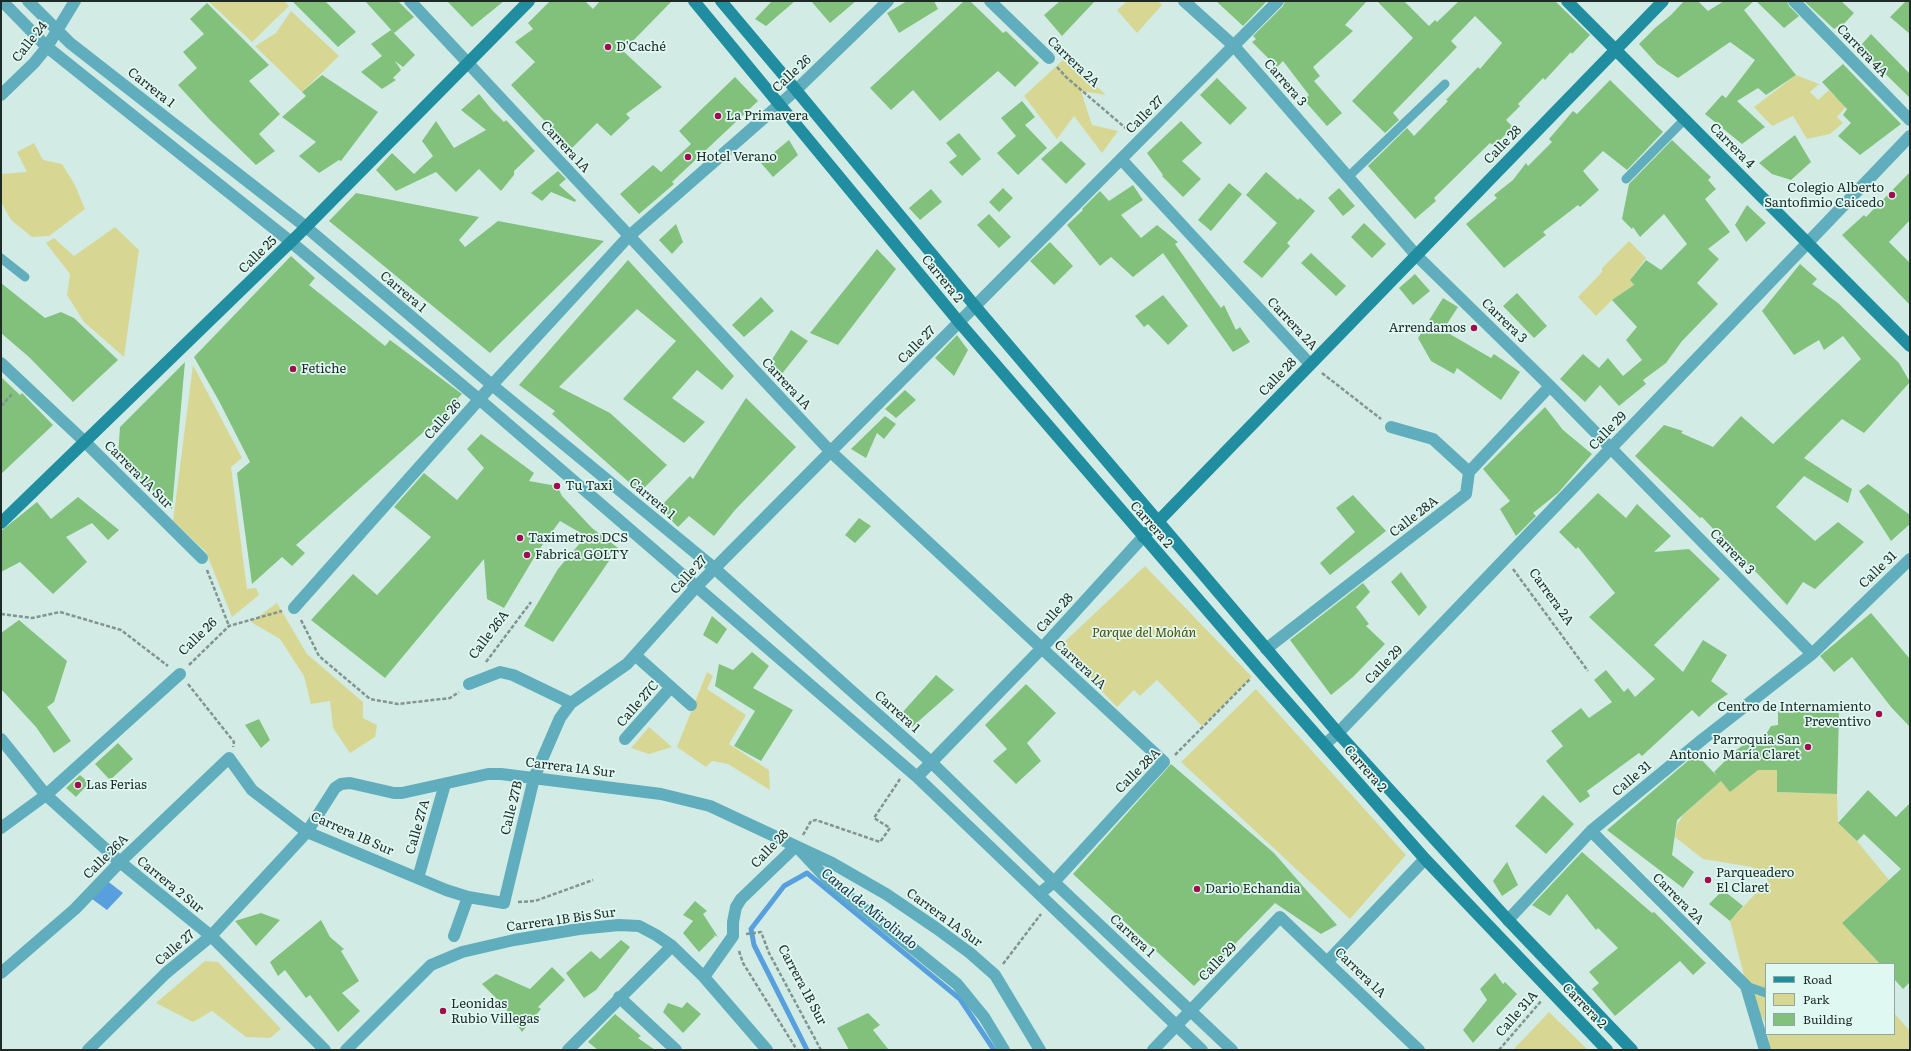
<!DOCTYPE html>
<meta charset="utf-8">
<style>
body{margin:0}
#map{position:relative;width:1911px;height:1051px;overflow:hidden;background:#d2ece5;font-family:Literata,serif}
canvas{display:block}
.frame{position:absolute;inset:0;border:2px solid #1f2926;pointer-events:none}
.legend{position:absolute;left:1765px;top:963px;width:130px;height:72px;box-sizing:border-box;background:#dff9f2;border:1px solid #92a6a0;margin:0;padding:5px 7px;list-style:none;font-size:12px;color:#1f2926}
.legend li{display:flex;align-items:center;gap:8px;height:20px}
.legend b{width:20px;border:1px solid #92a6a0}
</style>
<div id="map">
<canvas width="1911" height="1051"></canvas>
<div class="frame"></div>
<ul class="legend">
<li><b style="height:5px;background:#208ea0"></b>Road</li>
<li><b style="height:11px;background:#d7d793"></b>Park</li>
<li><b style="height:11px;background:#81c17c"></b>Building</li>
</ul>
</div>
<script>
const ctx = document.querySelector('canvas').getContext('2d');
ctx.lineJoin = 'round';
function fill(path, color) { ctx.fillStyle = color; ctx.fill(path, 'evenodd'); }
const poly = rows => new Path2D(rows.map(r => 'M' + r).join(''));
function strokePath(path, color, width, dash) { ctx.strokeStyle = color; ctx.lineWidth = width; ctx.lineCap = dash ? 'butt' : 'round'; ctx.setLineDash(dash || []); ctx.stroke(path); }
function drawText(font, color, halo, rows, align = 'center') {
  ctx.font = font + ' Literata,serif'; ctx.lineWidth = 3.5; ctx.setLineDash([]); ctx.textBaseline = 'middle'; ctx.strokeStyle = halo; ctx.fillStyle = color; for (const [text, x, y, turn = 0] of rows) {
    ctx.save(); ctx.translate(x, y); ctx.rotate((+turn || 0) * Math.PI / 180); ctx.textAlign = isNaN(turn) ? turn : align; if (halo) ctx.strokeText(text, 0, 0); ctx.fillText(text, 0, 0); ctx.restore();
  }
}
fill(poly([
 [208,1,284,1,289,6,252,42],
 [1127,1,1158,1,1162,5,1137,33,1117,10],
 [291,11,339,56,302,92,255,46,276,33],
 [1065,58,1106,95,1081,91,1092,125,1118,131,1102,153,1074,116,1057,139,1024,96],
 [1796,75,1819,84,1810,92,1818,100,1829,90,1835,96,1844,89,1853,99,1837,117,1843,123,1830,134,1807,139,1793,116,1772,126,1754,107],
 [34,143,43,160,62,164,75,185,85,209,49,236,32,237,11,220,1,202,1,174,27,172,17,152],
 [115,227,139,250,124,357,84,322,67,295,70,274,46,243,54,238,74,256],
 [1629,241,1646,258,1630,280,1634,285,1612,300,1596,316,1578,297,1602,272,1602,268],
 [193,365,242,458,231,467,247,589,256,588,259,595,232,617,206,552,173,521],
 [1145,566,1252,677,1202,726,1157,680,1140,696,1134,690,1117,707,1059,647],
 [277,603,307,654,363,702,363,718,377,725,375,737,350,753,333,728,330,701,311,704,304,676,280,639,251,622],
 [707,672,713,676,707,689,746,715,729,744,769,770,770,790,728,764,712,761,706,767,677,747],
 [1256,689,1406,855,1350,919,1181,762],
 [649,727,672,747,649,754,631,748],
 [1758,770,1777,770,1777,792,1837,794,1838,823,1857,841,1889,880,1842,923,1880,964,1766,964,1766,1024,1749,995,1730,921,1768,880,1752,867,1703,859,1675,837,1677,825,1683,815,1721,781],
 [205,961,218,962,281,1029,270,1038,246,1037,212,1011,193,1022,156,1003],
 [1549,1012,1588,1050,1513,1050],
 [1894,1013,1910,1031,1910,1050,1770,1050,1768,1034,1894,1034]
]), '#d7d793');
fill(poly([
 [106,880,123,893,107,910,92,899]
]), '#58a0dd');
strokePath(poly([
 [807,1050,754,945,751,929,784,886,807,873,960,999,994,1050]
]), '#58a0dd', 5);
fill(poly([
 [292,1,325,1,356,32,338,47],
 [365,1,398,1,414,17,394,33],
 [447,1,504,1,472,27],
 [550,1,585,1,593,9,600,1,672,1,623,51,662,87,626,114,630,118,611,136,597,123,571,149,511,85,535,62,515,42,533,29,528,23],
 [772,1,795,1,766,26,755,19],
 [811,1,856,1,830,23],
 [907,1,934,1,938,9,899,33,887,13],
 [964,1,970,1,1003,33,1006,31,1039,63,1015,87,998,71,940,121,913,90,891,110,870,88],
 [1060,1,1095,1,1062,36,1044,15],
 [1216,1,1267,1,1243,26],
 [1285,1,1367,1,1345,25,1353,31,1313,67,1320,76,1314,81,1342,113,1327,126,1304,100,1309,95,1283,61,1277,67,1252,42,1256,39,1253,36,1283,6],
 [1377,1,1404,1,1429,26,1435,20,1437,22,1459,1,1555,1,1590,35,1572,54,1571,52,1545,80,1543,78,1518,104,1520,106,1506,120,1513,127,1494,146,1490,143,1434,198,1436,201,1415,219,1368,166,1407,128,1414,136,1448,101,1446,100,1478,67,1480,69,1502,43,1475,16,1451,41,1457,47,1393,113,1399,120,1385,133,1352,101,1413,38],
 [1684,1,1698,1,1708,11,1724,1,1754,1,1744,10,1796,75,1766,95,1758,88,1737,101,1765,127,1742,144,1705,114,1722,95,1726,98,1755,60,1730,42,1678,78,1657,64,1639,44,1655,28,1671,15],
 [1756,1,1787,1,1789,6,1799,16,1784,28],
 [1804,1,1841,1,1854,13,1839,29,1837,27,1834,29],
 [1906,1,1910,1,1910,34,1890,17],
 [207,3,269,65,249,81,280,114,259,134,275,151,256,165,210,120,178,85,197,68,183,52,204,34,190,19],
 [391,30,415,55,403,67,395,61,401,70,393,78,396,80,382,89,361,72,382,56,371,44],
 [1871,34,1910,74,1910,98,1860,49,1864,46,1862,44],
 [1843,64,1901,124,1860,155,1838,136,1851,123,1843,115,1847,109,1822,82],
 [322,75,378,112,341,161,339,160,319,173,299,156,316,142,282,117,306,96,302,92],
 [735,77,758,101,672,182,674,184,639,214,620,194,653,165,661,172,691,144,679,131],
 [1217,78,1247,108,1230,125,1200,95],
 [1610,80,1663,132,1627,170,1603,151,1583,171,1599,190,1580,207,1578,205,1543,232,1546,235,1504,268,1466,224,1497,198,1494,195,1513,180,1526,163,1528,166,1552,142,1549,139,1573,111,1577,114],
 [479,94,492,110,504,122,506,120,535,151,514,171,514,175,501,191,479,169,456,192,436,172,396,191,376,170,392,153,414,174,433,156,422,141,436,121,454,148,486,130,461,110],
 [1022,101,1035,117,1025,125,1047,148,1018,175,997,153,1016,136,1001,118],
 [1181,121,1202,143,1182,161,1201,179,1183,197,1162,176,1163,175,1147,153],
 [959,133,981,159,962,176,949,162,957,156,946,143],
 [1795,135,1811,162,1791,180,1772,174,1759,163],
 [789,140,798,155,773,177,761,163],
 [1672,140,1711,177,1708,180,1716,189,1705,199,1730,232,1708,249,1719,259,1697,283,1718,304,1682,341,1666,363,1643,380,1646,384,1619,406,1600,385,1585,402,1560,379,1583,354,1599,368,1608,358,1623,376,1642,360,1626,340,1637,327,1612,300,1634,285,1630,280,1646,260,1661,270,1687,244,1664,214,1640,237,1633,227,1632,229,1622,219,1629,184],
 [1061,141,1086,164,1066,184,1041,159],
 [558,171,566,179,559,185,576,200,575,202,551,192,542,201,531,193],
 [1266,172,1298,200,1300,198,1315,211,1287,243,1290,246,1262,278,1243,262,1277,223,1246,195],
 [1910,172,1910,220,1889,242,1910,263,1910,305,1842,235,1864,215,1866,217],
 [1229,183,1242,194,1211,231,1198,220],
 [1133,185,1143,200,1121,215,1141,238,1157,225,1178,242,1175,244,1207,289,1221,308,1224,305,1236,330,1240,327,1250,342,1233,352,1163,253,1133,277,1111,257,1100,266,1067,225,1083,210,1082,209,1100,191,1109,201],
 [1003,188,1013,198,999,212,989,202],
 [1339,188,1355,206,1343,216,1328,198],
 [931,189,942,202,920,220,909,208],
 [356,193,479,217,459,240,465,247,498,221,604,241,490,353,329,221],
 [1747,205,1766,223,1746,242,1735,225],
 [989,214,1011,237,999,248,977,225],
 [1364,223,1386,244,1372,258,1351,237],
 [676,224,683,242,672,254,659,240],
 [1050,242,1073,266,1054,285,1030,261],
 [877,249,896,269,838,345,810,333],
 [1311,253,1346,286,1336,296,1301,263],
 [291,256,315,278,309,285,385,346,390,340,462,394,457,399,459,400,437,422,436,421,296,545,305,553,292,566,282,557,252,584,237,473,250,462,219,401,194,357],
 [628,260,734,376,722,390,697,370,672,398,705,422,684,443,623,399,676,341,637,309,559,387,610,413,667,465,640,492,552,414,555,411,519,385],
 [1800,264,1817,279,1812,284,1838,303,1899,363,1910,382,1864,433,1842,419,1804,458,1852,489,1848,503,1804,476,1776,507,1815,541,1838,522,1864,542,1815,589,1803,582,1787,605,1758,574,1734,553,1735,552,1702,517,1700,518,1635,456,1664,425,1683,431,1681,433,1713,447,1741,416,1773,444,1861,359,1843,336,1824,350,1819,340,1794,355,1762,311],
 [1415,274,1430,291,1413,305,1399,288],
 [1,283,45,318,61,312,74,318,118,360,73,402,29,357,1,333],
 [1517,293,1547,326,1534,338,1503,306],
 [1163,295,1188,326,1168,345,1148,324,1144,327,1135,316],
 [761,297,774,311,744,337,732,325],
 [1443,298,1458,307,1443,330,1491,358,1494,354,1520,372,1501,400,1457,368,1454,374,1431,361,1418,338],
 [791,330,808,341,781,375,769,364],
 [957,335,968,350,954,376,935,358],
 [185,362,183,384,172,509,118,456,120,427],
 [1,377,20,395,22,393,53,425,1,474],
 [905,390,916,400,896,418,885,409],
 [746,398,796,447,735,510,714,536,689,516,678,527,659,508,690,476,693,479],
 [1545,407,1563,430,1592,454,1558,493,1533,513,1536,516,1516,536,1500,509,1510,501,1483,469],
 [885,416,896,424,884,439,877,433,866,458,851,449],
 [481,434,534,473,529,481,557,486,562,496,592,528,618,548,553,642,524,626,558,569,586,536,560,521,538,551,504,608,487,599,484,559,385,678,311,620,353,574,377,595,431,537,394,507,424,473,457,500,484,468,467,449],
 [1868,484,1910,515,1910,524,1891,541,1859,491],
 [1598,493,1626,518,1637,504,1671,536,1654,552,1689,549,1720,579,1654,645,1683,672,1703,640,1727,655,1711,681,1728,694,1713,704,1699,717,1692,710,1642,756,1639,753,1587,791,1590,796,1580,803,1546,761,1563,746,1551,731,1581,708,1589,718,1612,702,1594,680,1606,670,1624,692,1628,688,1635,697,1655,679,1589,617,1615,593,1578,547,1576,549,1559,532],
 [1353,495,1386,531,1330,575,1320,563,1355,532,1336,508],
 [78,497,119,530,108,540,92,523,66,537,87,562,53,594,20,562,1,572,1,531,37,502,51,519],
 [859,518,871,526,855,543,845,535],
 [1401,572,1427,607,1419,616,1391,582],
 [1363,583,1370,592,1356,607,1369,624,1366,626,1385,644,1353,677,1331,695,1290,640],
 [1871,613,1910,659,1910,727,1891,707,1852,657,1834,672,1820,656],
 [712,616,727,629,717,644,703,635],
 [19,620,67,661,54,702,47,707,71,741,54,753,36,727,1,689,1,633],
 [752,652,769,666,753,688,793,710,761,761,734,746,755,711,715,686,719,664,733,670],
 [936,675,954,690,912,727,901,714],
 [1026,684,1056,713,1027,743,1041,761,1016,784,993,761,1007,749,985,725],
 [1778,711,1839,713,1837,794,1777,792,1777,770,1758,770,1730,792,1721,781,1677,820,1672,855,1694,872,1683,888,1607,830,1696,754,1717,776,1714,772,1735,751,1746,743,1765,736,1771,726,1778,725],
 [259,719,270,740,261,748,245,725],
 [118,743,133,759,110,780,95,764],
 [1171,764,1274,853,1337,925,1321,934,1275,903,1194,986,1073,874],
 [80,775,89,783,76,797,66,788],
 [1868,790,1896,817,1910,803,1910,982,1903,989,1894,979,1894,964,1880,964,1842,923,1901,869,1864,834,1857,841,1838,823],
 [1543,795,1574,824,1546,854,1515,826],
 [1582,852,1652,913,1654,912,1706,963,1693,975,1680,961,1615,1016,1592,989,1599,983,1589,972,1618,948,1598,928,1596,930,1567,894,1550,916,1532,905],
 [1507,862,1518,885,1502,896,1493,881],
 [1723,890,1743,906,1730,921,1709,904],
 [695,901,707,911,703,914,718,937,713,934,715,936,699,952,683,933,693,921,683,915],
 [261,913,280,920,256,946,235,921],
 [321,920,330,937,344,949,341,951,359,981,342,993,360,1011,338,1032,310,995,306,998,285,970,278,976,270,962],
 [621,940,630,947,596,990,584,998,566,973,591,951,600,959],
 [552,967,565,980,538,1007,541,1009,522,1032,504,1006,482,984,496,974,530,989],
 [1495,973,1503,984,1505,982,1517,994,1473,1043,1463,1030,1487,1000,1480,989],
 [687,1002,701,1014,683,1033,663,1012,668,1003,682,1008],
 [868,1013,880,1025,873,1030,889,1050,849,1050,837,1028],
 [615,1014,641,1036,638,1038,655,1050,598,1050,588,1042]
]), '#81c17c');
strokePath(poly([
 [1057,67,1066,77,1129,131],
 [1322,373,1381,419],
 [1,406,13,393],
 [1513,569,1588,671],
 [207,570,229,626],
 [1,614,32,618,60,612,121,630,168,666],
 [301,620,319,656,370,699,398,704,450,698,459,692],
 [486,662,531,602],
 [189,665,229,626,282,611],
 [188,684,234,742,233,747],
 [1175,755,1250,679],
 [803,835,811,821,816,820,880,842,890,828,874,818,900,779],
 [518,902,535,901,593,880],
 [746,934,761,932,769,953,821,1050],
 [739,951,743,963,797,1050],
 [1003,964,1041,914],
 [1499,1050,1542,1000]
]), '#81948f', 2.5, [4, 2]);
strokePath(poly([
 [1348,177,1445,84],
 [1626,179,1685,119],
 [1,258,25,277],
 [1746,986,1766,993]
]), '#60aebd', 9);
strokePath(poly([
 [2,1,47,47,291,242,480,400,917,777,1202,1050],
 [28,1,70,43,306,227,492,385,714,568,931,762,1054,882,1232,1050],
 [410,1,830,451,1164,762,1054,882,1039,894],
 [990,1,1049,58],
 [1184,1,1234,46,1416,255,1550,386,1812,654],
 [1794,1,1910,120],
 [1,95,34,63,47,47,75,1],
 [1121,159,1310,364],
 [1,363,84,441,202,558],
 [1391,427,1433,439,1469,472],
 [294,608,492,385,628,237,796,90,888,1],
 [1266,649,1466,494,1469,472,1550,386],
 [635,655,691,705],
 [469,684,500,672,513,675,571,703],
 [1,739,46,795,120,862,211,936,325,1050],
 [625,739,671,687],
 [1325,744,1338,733,1910,136],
 [917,777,1042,648,1143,537],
 [1,828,46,795,180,674],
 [1591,831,1746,986,1765,1050],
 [418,878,445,784],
 [1508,920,1591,831,1703,739,1812,654,1910,559],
 [454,936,468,897],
 [1328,961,1425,859],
 [1,973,75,909,120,862,229,758,252,790,307,832,446,890,468,897,504,903,534,778,560,718,571,703,627,664,696,587,1278,1],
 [704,977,733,936,733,922,736,907,741,899,796,846,827,879,957,984,984,1017,1004,1050],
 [619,997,676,1050],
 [88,1050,166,973,211,936,307,832,335,788,341,784,350,783,394,793,402,793,488,774,501,774,661,794,710,806,832,863,886,894,936,928,970,953,995,975,1040,1050],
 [346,1050,431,965,462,952,514,940,579,929,619,925,639,926,656,935,672,946,704,977,767,1050],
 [568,1050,672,946],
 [1153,1050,1280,917,1419,1050]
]), '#60aebd', 12);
strokePath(poly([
 [694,1,959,322,1259,670,1425,859,1607,1050],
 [721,1,796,90,975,306,1338,733,1508,920,1632,1050],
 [1567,1,1910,346],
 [1,523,298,235,529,1],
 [1143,537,1663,1]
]), '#208ea0', 12);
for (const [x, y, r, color] of [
 [608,47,4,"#a20c4e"],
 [718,116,4,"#a20c4e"],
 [688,157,4,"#a20c4e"],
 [1892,195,4,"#a20c4e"],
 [1474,328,4,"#a20c4e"],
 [293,369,4,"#a20c4e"],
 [557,486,4,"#a20c4e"],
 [520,538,4,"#a20c4e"],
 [527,555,4,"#a20c4e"],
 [1879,714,4,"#a20c4e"],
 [1808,747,4,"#a20c4e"],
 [78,785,4,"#a20c4e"],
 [1708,880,4,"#a20c4e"],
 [1197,889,4,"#a20c4e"],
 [443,1011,4,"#a20c4e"]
]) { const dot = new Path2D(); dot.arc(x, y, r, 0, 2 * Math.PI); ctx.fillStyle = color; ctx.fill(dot); strokePath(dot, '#dff9f2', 1.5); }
drawText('13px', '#1f2926', '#dff9f2', [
 ["Calle 24",30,42,-52],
 ["Carrera 4A",1862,51,46],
 ["Carrera 2A",1073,62,44],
 ["Calle 26",792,74,-43],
 ["Carrera 3",1285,83,49],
 ["Carrera 1",151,88,38],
 ["Calle 27",1145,115,-45],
 ["Calle 28",1503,145,-46],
 ["Carrera 4",1732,146,45],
 ["Carrera 1A",565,147,47],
 ["Calle 25",258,255,-44],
 ["Carrera 2",942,279,51],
 ["Carrera 1",403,292,40],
 ["Carrera 3",1504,321,44],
 ["Carrera 2A",1292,324,47],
 ["Calle 27",917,345,-45],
 ["Calle 28",1278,377,-46],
 ["Carrera 1A",786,384,47],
 ["Calle 26",443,420,-48],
 ["Calle 29",1608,431,-46],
 ["Carrera 1A Sur",138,475,45],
 ["Carrera 1",652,499,40],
 ["Calle 28A",1414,517,-38],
 ["Carrera 2",1151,525,49],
 ["Carrera 3",1732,552,46],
 ["Calle 31",1878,570,-44],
 ["Calle 27",689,575,-47],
 ["Carrera 2A",1551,597,54],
 ["Calle 28",1055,613,-48],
 ["Calle 26A",489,635,-53],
 ["Calle 26",198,637,-44],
 ["Carrera 1A",1080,665,43],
 ["Calle 29",1384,665,-46],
 ["Calle 27C",638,704,-49],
 ["Carrera 1",897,712,42],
 ["Carrera 1A Sur",570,768,7],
 ["Carrera 2",1365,769,49],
 ["Calle 28A",1138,771,-45],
 ["Calle 31",1632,779,-40],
 ["Calle 27B",512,808,-76],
 ["Calle 27A",418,827,-74],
 ["Carrera 1B Sur",352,834,24],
 ["Calle 28",770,849,-46],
 ["Calle 26A",106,857,-45],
 ["Carrera 2 Sur",170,885,39],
 ["Carrera 2A",1678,899,45],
 ["Carrera 1A Sur",944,918,36],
 ["Carrera 1B Bis Sur",561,920,-8],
 ["Carrera 1",1132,936,43],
 ["Calle 27",175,948,-40],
 ["Calle 29",1218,962,-46],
 ["Carrera 1A",1360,973,44],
 ["Carrera 1B Sur",802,985,62],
 ["Carrera 2",1584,1006,46],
 ["Calle 31A",1517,1014,-49]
]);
drawText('13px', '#1f2926', '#dff9f2', [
 ["D'Caché",616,47],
 ["La Primavera",726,116],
 ["Hotel Verano",696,157],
 ["Colegio Alberto",1884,188,"right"],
 ["Santofimio Caicedo",1884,203,"right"],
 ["Arrendamos",1466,328,"right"],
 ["Fetiche",301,369],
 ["Tu Taxi",565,486],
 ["Taximetros DCS",528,538],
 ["Fabrica GOLTY",535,555],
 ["Centro de Internamiento",1871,707,"right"],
 ["Preventivo",1871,722,"right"],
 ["Parroquia San",1800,740,"right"],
 ["Antonio María Claret",1800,755,"right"],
 ["Las Ferias",86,785],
 ["Parqueadero",1716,873],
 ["El Claret",1716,888],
 ["Dario Echandia",1205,889],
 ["Leonidas",451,1004],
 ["Rubio Villegas",451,1019]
], 'left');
drawText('italic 13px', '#4f4d00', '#dff9f2', [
 ["Parque del Mohán",1144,633]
]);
drawText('italic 14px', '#112f48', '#dff9f2', [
 ["Canal de Mirolindo",869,909,39]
]);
</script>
